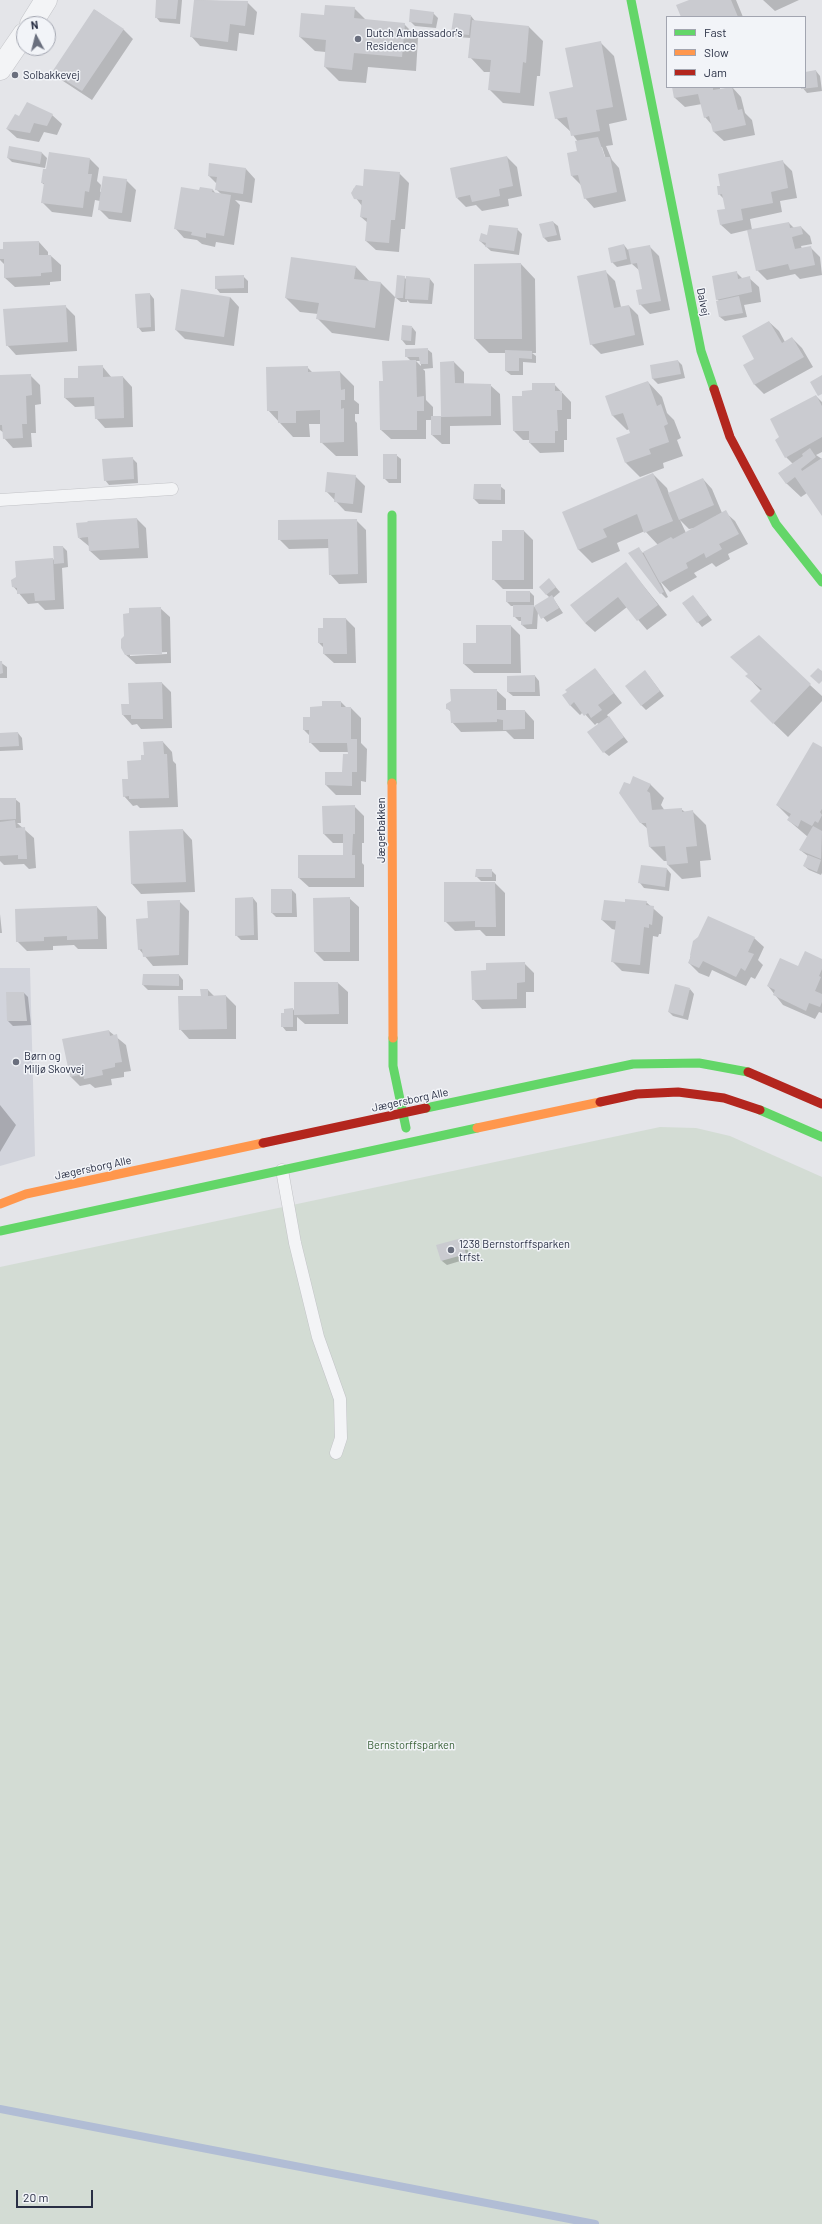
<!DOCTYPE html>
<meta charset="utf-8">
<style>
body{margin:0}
#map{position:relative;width:822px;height:2224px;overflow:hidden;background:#e4e5e9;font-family:Barlow,sans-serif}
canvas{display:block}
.legend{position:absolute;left:666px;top:16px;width:140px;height:72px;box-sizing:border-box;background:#f2f4f8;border:1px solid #a2a5b0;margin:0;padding:5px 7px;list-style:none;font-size:12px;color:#292f44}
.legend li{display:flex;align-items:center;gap:8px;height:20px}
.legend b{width:20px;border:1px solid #a2a5b0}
.north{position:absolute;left:16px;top:16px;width:40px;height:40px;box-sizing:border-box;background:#f2f4f8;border:1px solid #a2a5b0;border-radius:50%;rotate:353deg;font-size:11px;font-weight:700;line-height:16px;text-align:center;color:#292f44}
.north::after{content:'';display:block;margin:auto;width:14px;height:18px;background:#6a6f7e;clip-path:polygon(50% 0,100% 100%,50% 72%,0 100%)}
.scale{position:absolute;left:16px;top:2190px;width:77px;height:18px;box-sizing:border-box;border:2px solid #292f44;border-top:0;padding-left:5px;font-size:12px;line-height:14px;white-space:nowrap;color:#292f44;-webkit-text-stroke:3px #f2f4f8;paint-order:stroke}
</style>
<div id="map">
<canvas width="822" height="2224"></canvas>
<ul class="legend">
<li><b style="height:5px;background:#63d668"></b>Fast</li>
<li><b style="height:5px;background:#ff974d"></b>Slow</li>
<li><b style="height:5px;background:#b3261e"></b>Jam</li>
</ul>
<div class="north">N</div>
<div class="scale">20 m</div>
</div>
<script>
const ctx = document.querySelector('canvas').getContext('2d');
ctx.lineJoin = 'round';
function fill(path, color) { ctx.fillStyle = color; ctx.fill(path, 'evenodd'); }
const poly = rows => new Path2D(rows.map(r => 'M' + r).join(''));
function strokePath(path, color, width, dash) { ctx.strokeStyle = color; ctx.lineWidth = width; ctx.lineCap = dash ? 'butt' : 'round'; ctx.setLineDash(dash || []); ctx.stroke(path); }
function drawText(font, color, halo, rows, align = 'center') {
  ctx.font = font + ' Barlow,sans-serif'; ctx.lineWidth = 3; ctx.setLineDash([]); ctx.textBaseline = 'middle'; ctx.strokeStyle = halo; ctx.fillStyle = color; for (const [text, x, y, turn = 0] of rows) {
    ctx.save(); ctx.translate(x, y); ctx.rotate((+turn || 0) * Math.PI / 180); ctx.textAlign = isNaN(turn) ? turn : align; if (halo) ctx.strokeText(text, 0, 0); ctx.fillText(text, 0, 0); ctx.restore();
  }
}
fill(poly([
 [0,968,30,968,35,1156,0,1166]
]), '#d2d4dc');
fill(poly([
 [660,1127,696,1128,730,1136,822,1177,822,2224,0,2224,0,1267]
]), '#d3dcd4');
fill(poly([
 [157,0,182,0,180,24,160,22,156,17],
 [195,0,247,2,257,12,254,35,239,33,237,51,200,46,191,36],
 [692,0,736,0,743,17,682,17],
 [763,0,799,0,775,11],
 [354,8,366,20,404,24,418,38,416,71,368,67,366,83,339,81,325,67,326,52,315,51,300,37,325,16],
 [95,10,124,30,133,39,92,100,63,81,54,72],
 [433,13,438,18,436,28,415,26,410,21],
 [471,16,475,21,529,27,543,41,540,76,537,76,534,106,503,103,489,89,491,72,484,72,470,57,471,38,457,37,452,32],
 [600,42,614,56,627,120,609,124,613,145,606,146,612,160,619,168,626,201,594,208,585,198,581,185,572,176,578,152,578,142,571,132,556,118],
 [600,147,602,147,607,162,606,162],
 [816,71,820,76,822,91,807,93,802,87,805,87,805,73],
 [673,87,720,87,720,90,732,87,741,97,745,113,752,120,755,135,724,141,714,132,712,125,705,117,702,104,685,107,675,98],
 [52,115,62,124,57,135,44,132,39,142,17,138,7,129,19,117],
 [10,147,42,153,47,158,45,168,12,162,8,158],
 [507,157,517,167,522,196,508,199,509,206,482,211,476,205,466,207,457,198],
 [90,159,99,168,97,181,101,185,100,192,126,180,136,190,131,222,109,219,99,209,100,201,95,200,92,217,52,212,42,202,45,185,42,183],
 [783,162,792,171,797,198,780,201,782,212,750,219,752,230,789,223,794,228,801,227,810,236,812,244,801,246,802,249,811,248,820,257,822,275,800,279,795,274,767,280,757,270,748,230,731,234,721,225,727,209,725,200,719,194],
 [246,169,255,179,252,203,235,200,240,205,234,245,216,242,215,247,202,244,197,240,184,238,175,228,200,191,213,190,216,194,221,194,216,189,217,184,209,176],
 [399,173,409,183,405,229,401,229,399,252,376,250,366,241,368,223,361,217,362,206,352,193,354,188,364,187],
 [553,222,558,226,561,240,548,242,544,238],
 [517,229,522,234,519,255,491,251,480,241,488,236],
 [39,242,48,252,48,256,51,256,61,265,61,281,50,282,50,285,15,287,5,278,5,265,0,260,0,250],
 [624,245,628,250,649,246,659,256,670,310,650,314,640,304,643,290,640,271,632,264,617,267,612,262],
 [521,264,535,279,536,353,532,353,536,356,536,363,523,362,523,375,511,375,506,371,506,353,489,353,475,339,475,265],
 [356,267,370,282,381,283,395,297,389,341,332,333,318,319,318,314,300,312,286,298],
 [605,271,615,281,621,307,629,306,638,315,644,345,601,354,591,344],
 [736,272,743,279,749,278,759,287,761,302,744,305,747,317,725,321,720,317,719,301,717,299],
 [243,276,248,281,248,293,220,293,216,288],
 [404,277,407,280,430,279,434,284,432,304,410,303,407,300,407,302,401,302,396,298],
 [150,294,154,299,155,331,142,332,138,327],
 [230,297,239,307,234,346,185,339,176,330],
 [65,306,75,316,77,351,16,355,7,345],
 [769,322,779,331,785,342,792,338,802,348,813,367,764,394,755,385,744,366,756,360],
 [412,327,416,332,415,345,406,345,402,340],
 [427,349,432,353,433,368,423,369,425,371,426,400,433,407,433,417,442,417,454,362,464,372,464,385,490,385,500,394,501,425,450,426,450,444,442,444,432,435,432,420,426,420,426,439,391,439,381,430,384,382,411,361,406,356],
 [416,361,421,361,421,366],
 [678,361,682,365,685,378,658,384,653,379,651,366],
 [102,366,112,378,123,377,132,387,133,427,105,428,96,418,95,406,75,407,65,398,79,379],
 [307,367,313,373,340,372,354,386,354,400,359,404,359,414,355,414,355,421,357,423,358,456,336,456,321,442,321,424,309,424,310,437,293,437,268,410],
 [30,375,40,385,41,404,35,405,36,433,31,433,32,447,13,448,4,438,4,433,0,430,0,376],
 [648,382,662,397,667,413,674,420,681,438,677,440,683,456,663,463,664,468,640,477,626,463,631,434,630,429,627,430,613,416,607,397],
 [554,384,571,402,571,419,567,419,567,440,564,440,564,452,540,453,530,443,530,440,523,440,514,431,533,391],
 [816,396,822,402,822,452,816,455,822,459,822,514,807,493,801,497,786,483,793,464,786,457],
 [396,455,401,459,401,483,389,483,384,478],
 [132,458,137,463,138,483,109,485,105,480],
 [653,474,667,488,669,494,703,479,712,489,722,513,725,512,735,521,748,544,728,554,730,559,716,567,712,563,694,573,697,577,670,592,660,581,668,597,666,598,661,593,639,549,643,553,658,545,645,531,617,543,620,551,592,563,578,549],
 [680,520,689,529,695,528,686,533],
 [355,476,365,486,362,513,345,511,326,491],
 [475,485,500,486,505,490,505,504,479,504,474,499],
 [137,519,146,528,148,558,100,560,90,551,90,547,79,538],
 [356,520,366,530,367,583,339,584,330,574,329,548,289,549,279,539],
 [524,531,533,540,533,589,503,589,493,579,503,542],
 [63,547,67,551,68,567,62,568,64,609,45,610,38,603,28,604,13,586,53,559,55,561],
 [626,564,667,615,647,630,627,607,595,632,585,623],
 [553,584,560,592,553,598,563,613,547,622,538,611,537,629,527,629,522,625,522,621,519,621,514,616,514,606,511,606,507,602,530,592,534,596,534,607,550,598,546,594],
 [697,601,712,620,702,627,683,604],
 [160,608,170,617,171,663,136,664,126,655,125,637],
 [167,652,167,654,130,656,130,654],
 [346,619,355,628,356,663,334,663,324,654,324,648,319,643,324,629],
 [511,626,520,635,521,673,474,673,464,664,477,644],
 [0,662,7,667,7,678,0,678],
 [595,669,622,703,607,715,628,742,609,756,604,752,599,724,597,723,595,725,583,712,580,715,570,705],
 [535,676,539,681,540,696,513,696,508,692],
 [649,676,664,696,646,710,641,705],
 [747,676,810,685,822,696,822,701,788,737,765,715,761,691],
 [162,683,171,692,172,728,141,729,137,724,132,725,123,715,122,705,130,705],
 [496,690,506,699,506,711,525,711,534,721,534,739,514,739,506,731,461,732,452,722,452,713,447,708],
 [341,702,347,708,351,708,361,718,361,743,367,749,366,782,361,781,361,795,336,795,326,785,343,773,349,752,320,752,310,742,310,736,304,730,311,718,323,707],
 [18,733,22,738,23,750,0,751,0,734],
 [163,742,172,752,173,761,176,764,178,807,140,808,137,805,133,806,124,796,129,780,142,761],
 [822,748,822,873,821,875,809,870,804,866,808,856,800,850,808,837,788,820,790,818,777,805],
 [650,784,664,798,661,805,665,811,681,809,685,812,692,811,706,825,711,860,700,861,701,877,682,879,668,865,668,861,664,861,650,847,648,829,641,823,631,786],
 [0,799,15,799,20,803,21,823,17,823,34,838,36,868,29,869,24,864,4,865,0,861],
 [354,806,364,816,364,843,362,843,362,863,364,865,364,887,309,887,299,878,344,856,344,843,333,843,324,834],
 [183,830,192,840,195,892,141,894,132,884,130,832],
 [667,869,671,874,669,891,644,888,640,883],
 [491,870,496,875,496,881,481,881,476,876],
 [495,883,505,893,505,936,486,936,480,930,455,931,445,921],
 [292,890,296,894,297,917,276,917,272,913],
 [253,898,257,903,258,940,241,940,236,935],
 [349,898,359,907,359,961,324,961,315,952],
 [179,901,189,911,188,965,153,966,139,949],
 [646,902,663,917,661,934,659,934,658,937,653,936,649,974,622,971,612,961,616,930,612,929,602,920,625,904],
 [97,907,106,917,107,949,78,949,74,945,53,946,53,950,27,951,17,941],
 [0,914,2,933,0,933],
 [754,938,764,947,758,960,763,965,755,979,751,977,746,986,712,970,709,977,699,973,689,963,694,941],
 [822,960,822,1013,819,1012,815,1019,783,1005,768,986,798,967],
 [524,963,534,973,534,992,526,992,526,1008,482,1009,473,999],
 [179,975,183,980,183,990,148,990,143,985],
 [338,983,348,992,348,1024,305,1024,297,1017,297,1031,286,1031,282,1026,293,1009,295,1012],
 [690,989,694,994,688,1020,673,1016,669,1012],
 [208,990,215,997,226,996,236,1006,236,1039,189,1039,180,1029],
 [7,993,24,993,28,997,31,1025,13,1026,8,1021],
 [109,1031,126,1045,131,1071,124,1072,124,1077,111,1079,112,1085,95,1088,90,1084,80,1086,70,1076],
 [0,1105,16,1125,0,1152],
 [461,1239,466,1244,470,1258,447,1265,442,1261,438,1246]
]), '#0003');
strokePath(poly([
 [0,2109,595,2224]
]), '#b1bdd5', 8);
fill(poly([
 [156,0,178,0,176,19,155,18],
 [194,0,248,1,245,26,230,24,228,42,190,37],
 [689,0,731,0,738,17,681,17,676,5],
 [325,5,355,7,354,18,405,23,402,57,354,53,352,70,324,67,326,40,299,37,301,13,324,15],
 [94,9,124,29,82,91,52,72],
 [410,9,434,12,432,24,409,22],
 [454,13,471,15,469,35,451,33],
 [472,20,529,26,526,63,523,62,520,93,488,90,491,60,468,58],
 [601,41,613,107,596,110,600,131,571,136,567,117,555,119,549,92,573,87,565,48],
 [816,70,818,87,801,89,801,87,805,87,805,72],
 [672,87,713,87,713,90,732,87,738,110,742,109,746,125,713,132,709,116,704,118,698,94,674,98],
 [27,102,53,114,47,126,34,123,30,133,6,129,15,114,19,116],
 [598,137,605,157,610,157,617,192,584,199,578,175,571,176,567,153,577,151,575,141],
 [9,146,42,152,40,164,7,158],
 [49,152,90,158,88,174,92,174,89,192,85,191,83,208,41,203,44,183,41,183,43,169,46,169],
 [507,156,513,186,499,189,500,196,472,202,470,195,456,198,450,168],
 [783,160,788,188,771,192,773,203,741,209,743,220,720,225,717,210,725,209,722,194,718,195,717,186,720,186,718,174],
 [209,163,246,168,243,194,215,190,217,177,208,176],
 [364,169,400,172,395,220,391,220,389,243,365,241,367,218,360,217,362,200,354,199,351,193,356,185,363,186],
 [103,176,127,179,122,213,98,210],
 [181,187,199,190,200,187,213,189,212,192,231,195,224,236,206,233,206,238,191,235,192,232,174,229],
 [553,221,557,235,543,238,539,224],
 [789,222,790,228,801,226,803,234,792,237,795,249,811,246,815,265,790,270,788,264,756,271,747,230],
 [489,225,518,228,514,251,485,247,486,243,479,241,481,233,487,235],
 [39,241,39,255,51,255,52,272,41,273,41,276,4,278,4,259,0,259,0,249,3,249,3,242],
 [624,244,627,259,611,263,608,248],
 [650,245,661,301,639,305,636,290,642,289,637,263,631,264,628,249],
 [291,257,356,266,354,279,381,282,375,328,316,319,319,303,285,298],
 [521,263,522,339,474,339,474,264],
 [606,270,614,308,629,305,635,335,590,345,577,276],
 [737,271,738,279,750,276,752,292,716,300,712,276],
 [244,275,244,288,215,289,215,276],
 [397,275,405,276,403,298,395,298],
 [406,276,430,278,428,300,405,299],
 [181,289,230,297,224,337,175,330],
 [150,293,151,327,137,328,135,294],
 [739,296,743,313,719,317,716,301],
 [66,305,68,342,6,346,3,309],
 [769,321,782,343,792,337,804,357,754,385,743,365,754,359,742,336],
 [402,325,412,326,411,341,401,340],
 [428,348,428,364,420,364,419,357,405,357,405,349],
 [505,350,532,351,532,359,519,358,519,371,505,371],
 [416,360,417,397,424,396,424,411,417,411,417,430,380,430,379,381,383,381,382,361],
 [678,360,681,374,652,379,650,365],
 [454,361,455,383,491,384,491,416,441,417,441,435,431,435,431,416,441,416,440,362],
 [103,365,103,377,123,376,124,418,95,419,94,397,64,398,64,378,78,378,78,366],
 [308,366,308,372,340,371,341,390,345,389,345,400,341,400,341,409,344,408,344,442,320,443,320,410,296,411,296,423,278,423,278,411,267,411,266,367],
 [31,374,32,395,26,396,27,424,22,424,23,438,3,439,2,425,0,425,0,375],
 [822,375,822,394,818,396,810,382],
 [648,381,657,406,661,404,668,424,664,426,669,442,649,449,651,454,625,463,616,438,630,433,623,413,612,416,605,396],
 [532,383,555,383,555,391,562,391,562,410,557,410,558,431,555,431,555,443,529,443,529,431,513,431,512,396,522,396,522,391,532,390],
 [816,395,822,406,822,437,785,458,775,440,779,437,770,419],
 [810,448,816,457,801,469,802,471,822,458,822,516,795,477,786,484,778,473,803,456,802,454],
 [383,454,397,454,397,479,383,479],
 [133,457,134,479,104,481,102,459],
 [327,472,356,475,353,504,334,502,335,493,325,492],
 [653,473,673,521,644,533,637,514,603,529,607,537,578,550,562,512],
 [703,478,714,505,679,520,668,493],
 [474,484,501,484,501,500,473,499],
 [726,510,739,534,719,544,722,549,706,558,704,553,686,563,688,568,660,583,643,552,671,537,673,539],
 [137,518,139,548,89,551,88,537,78,538,76,523,88,522,87,521],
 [357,519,358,574,329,575,328,539,278,540,278,520],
 [502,530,524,530,524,580,492,580,492,541,502,541],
 [53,546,63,546,64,563,54,564],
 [639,547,664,592,660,594,628,553],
 [53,558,55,600,35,601,34,593,17,594,17,588,12,587,11,580,16,577,15,561],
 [626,562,658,605,637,621,618,597,585,623,570,605],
 [549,578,556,587,546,595,539,587],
 [506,591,530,591,530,602,506,602],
 [552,595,559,608,541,619,534,606],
 [693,595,708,615,697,623,682,603],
 [513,605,534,605,532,624,521,625,521,617,513,617],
 [161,607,162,654,125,655,121,648,121,639,124,636,123,614,129,613,129,608],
 [323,618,346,618,347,654,323,654,323,643,318,643,318,628,323,628],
 [476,625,511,625,511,664,463,664,463,643,476,643],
 [759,635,811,684,773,724,750,701,762,689,745,676,748,674,730,657],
 [0,661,2,661,3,673,0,674],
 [595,668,614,693,598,705,602,710,591,718,588,713,584,716,574,702,570,706,562,695,567,692,565,690],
 [818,668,822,671,822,681,819,684,810,676],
 [645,670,660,691,641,706,625,686],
 [535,675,535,692,507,692,507,676],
 [162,682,163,719,131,719,131,715,122,715,121,704,129,704,128,683],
 [450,689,497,689,497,710,525,710,525,729,503,730,503,720,497,719,497,722,451,723,450,710,446,709,446,704,451,701],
 [322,701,341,701,341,707,351,707,351,739,357,739,357,772,352,772,352,786,325,785,325,772,342,772,343,754,348,754,347,743,309,743,309,730,303,730,303,717,310,717,310,707,322,706],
 [609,716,624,737,603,753,587,732],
 [18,732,19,746,0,747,0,733],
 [163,741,164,754,167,754,169,798,129,799,129,796,123,797,122,779,128,779,127,761,141,760,141,755,144,755,143,742],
 [813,742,822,747,822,809,820,812,822,815,818,823,815,821,812,826,801,820,798,827,787,820,791,814,776,805],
 [633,776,651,784,647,791,650,793,652,810,682,808,682,812,693,810,697,846,686,847,688,863,667,865,665,846,649,847,646,823,640,823,619,793,624,782,630,784],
 [0,798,16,798,16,819,0,820],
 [355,805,355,834,353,834,352,855,355,855,355,878,298,878,298,855,343,855,343,834,323,834,322,806],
 [15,820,16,828,25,827,27,859,18,859,18,855,0,856,0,822],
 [813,826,822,831,821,859,799,850],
 [183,829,186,882,131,884,129,831],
 [808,855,821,860,817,872,803,866],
 [641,865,667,868,665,887,638,883],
 [476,869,492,869,492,877,475,877],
 [444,882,495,882,496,927,475,927,475,921,444,922],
 [271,889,292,889,292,913,271,913],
 [253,897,254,935,235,936,235,898],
 [350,897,350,952,314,952,313,898],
 [625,899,647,901,646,905,654,906,652,925,649,924,649,928,644,927,640,965,611,962,616,921,601,920,604,900,625,902],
 [180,900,179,955,143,957,142,949,138,950,136,919,148,918,147,901],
 [97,906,98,939,67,940,67,936,44,937,44,941,16,942,15,909],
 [708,916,755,937,748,952,754,954,745,971,741,968,736,977,703,961,699,968,688,963,691,956,690,955,693,941,698,937],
 [805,951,822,959,822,969,819,976,821,977,815,991,822,994,822,1002,820,1007,809,1003,806,1011,773,995,775,990,767,986,780,958,798,966],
 [525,962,525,982,517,983,517,999,472,1000,471,971,486,970,486,963],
 [143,974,179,974,179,986,142,985],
 [294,982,338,982,339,1014,294,1015],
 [675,984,690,988,683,1016,668,1012],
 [200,989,208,989,208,996,226,995,227,1029,179,1030,178,996,201,996],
 [6,992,24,992,27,1021,7,1021],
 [293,1008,293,1027,281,1027,281,1013,284,1013,284,1009],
 [109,1030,110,1036,117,1034,122,1062,115,1063,115,1067,102,1070,103,1075,84,1079,83,1074,70,1077,62,1039],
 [462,1238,466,1254,441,1261,436,1245]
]), '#cacbd0');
const lane = poly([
 [0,500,172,489],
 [282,1170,295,1243,318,1337,340,1399,341,1438,336,1453]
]);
const street = poly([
 [31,24,46,0],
 [0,69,24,34]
]);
strokePath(lane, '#c2c3c7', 13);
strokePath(street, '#c2c3c7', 23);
strokePath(lane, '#f3f4f6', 12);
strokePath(street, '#f3f4f6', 22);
strokePath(poly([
 [631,0,701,351,714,389],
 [770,512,776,524,822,582],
 [392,515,392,783],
 [393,1038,393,1066,406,1128],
 [426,1108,633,1064,699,1063,748,1072],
 [760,1110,822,1137],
 [0,1231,477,1128]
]), '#63d668', 9);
strokePath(poly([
 [392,783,393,1038],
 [477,1128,600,1102],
 [0,1204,26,1194,263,1143]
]), '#ff974d', 9);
strokePath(poly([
 [714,389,730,437,770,512],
 [748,1072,822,1104],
 [600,1102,637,1094,678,1092,724,1098,760,1110],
 [263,1143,426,1108]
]), '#b3261e', 9);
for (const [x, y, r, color] of [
 [358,39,4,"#6a6f7e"],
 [15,75,4,"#6a6f7e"],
 [16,1062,4,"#6a6f7e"],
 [451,1250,4,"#6a6f7e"]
]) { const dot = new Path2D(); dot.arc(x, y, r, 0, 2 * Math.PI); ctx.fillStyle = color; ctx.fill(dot); strokePath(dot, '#f2f4f8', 1.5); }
drawText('11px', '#292f44', '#f2f4f8', [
 ["Dutch Ambassador's",366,33],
 ["Residence",366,46],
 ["Solbakkevej",23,75],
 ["Børn og",24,1056],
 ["Miljø Skovvej",24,1069],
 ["1238 Bernstorffsparken",459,1244],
 ["trfst.",459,1257]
], 'left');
drawText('11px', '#292f44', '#f2f4f8', [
 ["Dalvej",703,302,79],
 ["Jægerbakken",381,830,-90],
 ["Jægersborg Alle",410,1100,-12],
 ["Jægersborg Alle",93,1168,-12]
]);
drawText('11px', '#386036', '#f2f4f8', [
 ["Bernstorffsparken",411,1745]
]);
</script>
